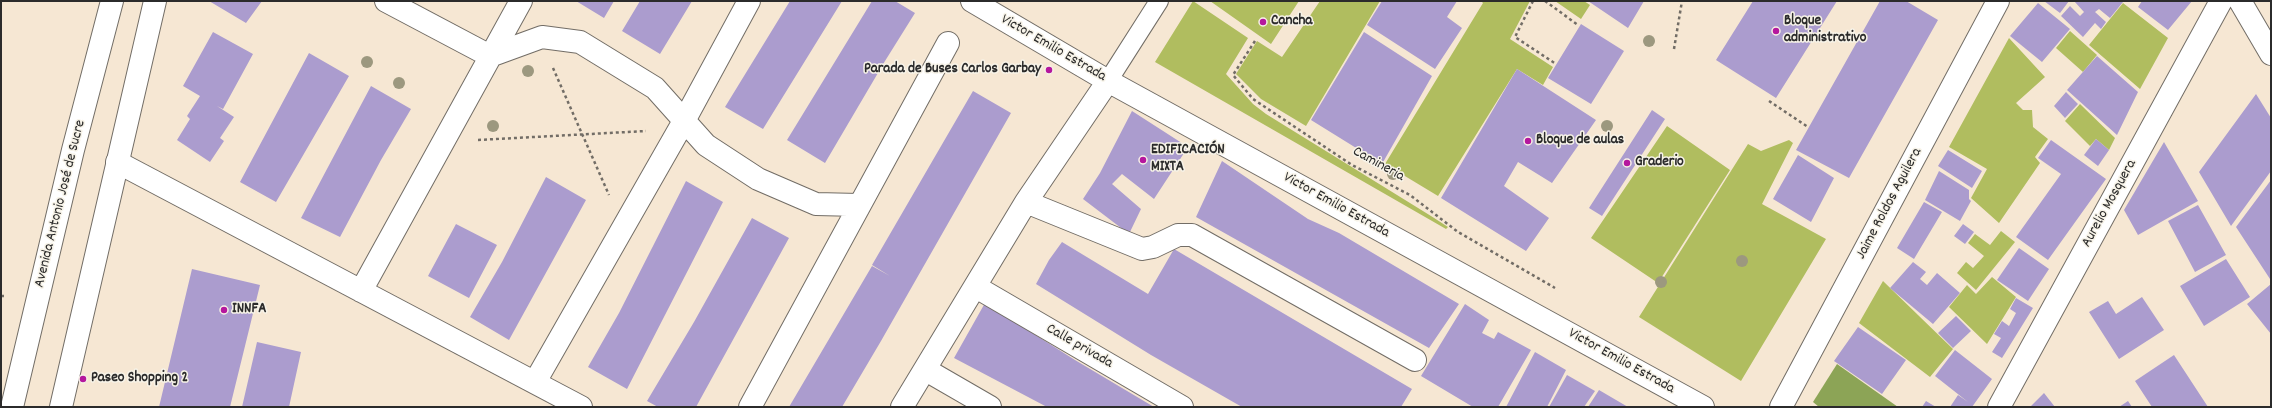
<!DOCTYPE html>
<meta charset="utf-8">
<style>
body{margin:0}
#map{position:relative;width:2272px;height:408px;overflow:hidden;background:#f6e7d3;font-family:Dekko,sans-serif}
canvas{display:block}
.frame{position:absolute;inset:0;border:2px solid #2b2b2b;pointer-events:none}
</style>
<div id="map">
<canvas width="2272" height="408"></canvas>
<div class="frame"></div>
</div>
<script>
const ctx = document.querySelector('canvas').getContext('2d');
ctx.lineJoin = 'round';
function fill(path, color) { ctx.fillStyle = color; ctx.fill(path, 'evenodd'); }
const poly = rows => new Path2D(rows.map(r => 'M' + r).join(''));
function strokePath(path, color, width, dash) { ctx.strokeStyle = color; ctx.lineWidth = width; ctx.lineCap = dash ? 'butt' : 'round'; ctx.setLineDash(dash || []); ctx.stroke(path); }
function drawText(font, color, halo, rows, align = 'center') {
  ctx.font = font + ' Dekko,sans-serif'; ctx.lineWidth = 3; ctx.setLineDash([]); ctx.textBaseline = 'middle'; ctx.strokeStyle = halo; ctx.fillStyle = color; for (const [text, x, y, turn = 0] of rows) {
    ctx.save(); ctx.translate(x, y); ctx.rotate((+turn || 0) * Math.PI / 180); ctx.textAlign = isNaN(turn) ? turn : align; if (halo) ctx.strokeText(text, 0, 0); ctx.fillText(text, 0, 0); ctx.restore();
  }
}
fill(poly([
 [1193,1,1248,38,1226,74,1253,104,1266,114,1431,216,1448,227,1446,229,1155,62],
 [1210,1,1299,1,1271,44],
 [1320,1,1380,1,1306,126,1261,99,1236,74,1257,41,1282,57],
 [1481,1,1530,1,1510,39,1553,67,1543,85,1517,69,1438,196,1385,164,1483,3],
 [1555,1,1584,1,1590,5,1581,19],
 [2123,3,2168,38,2140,89,2089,45],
 [2070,31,2097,55,2083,72,2056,48],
 [2009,38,2045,77,2016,103,2023,110,2032,110,2033,127,2048,139,2035,157,2040,163,1999,223,1971,198,1987,169,1949,147],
 [2080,104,2115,138,2109,150,2096,139,2090,146,2065,121],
 [1667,126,1730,170,1658,283,1591,238],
 [1789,140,1793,143,1762,204,1826,239,1741,381,1639,317,1748,144,1761,151],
 [2001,231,2015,242,1976,290,1957,273,1966,262,1973,268,1984,256,1968,243,1975,234,1990,245],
 [1992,277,2016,297,1987,344,1949,307,1967,285,1976,294],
 [1883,281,1953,349,1930,377,1859,323]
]), '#b0bd5f');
fill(poly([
 [1837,364,1898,407,1819,407,1813,402]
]), '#8ca456');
fill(poly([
 [209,1,262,1,246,23],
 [576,1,614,1,604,18],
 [640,1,692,1,660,54,622,31],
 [790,1,842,1,763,129,725,107],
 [872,1,895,1,915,13,885,61,825,163,787,140],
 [1382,1,1457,1,1447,17,1462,28,1435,69,1367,25],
 [1588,1,1644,1,1628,28],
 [1753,1,1837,1,1776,98,1716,60],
 [1880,1,1906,1,1938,20,1849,178,1796,150],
 [2044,1,2069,1,2060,13],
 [2074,1,2121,1,2123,2,2110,18,2099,9,2095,12,2106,22,2101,29,2095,23,2083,37,2061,16,2070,6,2080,16,2084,12],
 [2142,1,2192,1,2168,30,2138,7],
 [2038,3,2070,29,2042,62,2010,36],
 [1581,24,1624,51,1591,104,1548,78],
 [213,32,253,54,223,109,217,106,234,117,220,138,224,141,210,162,177,140,190,119,187,116,200,96,183,86],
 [1364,32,1432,76,1382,164,1311,120],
 [309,53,349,76,276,202,240,182],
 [2097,56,2138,92,2117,135,2067,90],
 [1517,69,1596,120,1552,183,1518,162,1504,186,1549,218,1526,251,1441,198],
 [371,86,411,109,381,160,340,237,301,218],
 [973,91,1011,113,881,341,842,407,789,407,872,266,890,276,872,265],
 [2066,92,2078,104,2065,118,2054,106],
 [2256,94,2271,118,2271,171,2231,226,2199,172],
 [1652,110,1665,119,1602,216,1589,208],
 [1132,111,1188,147,1154,199,1122,174,1112,184,1141,209,1129,234,1083,199,1100,173],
 [2096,139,2109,150,2098,166,2084,155],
 [2051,140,2106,179,2048,260,2016,237,2061,174,2038,158],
 [2164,142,2198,201,2138,235,2124,210],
 [1948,150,1982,171,1972,188,1938,166],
 [1798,155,1834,178,1811,222,1773,199],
 [1222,161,1308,219,1339,233,1459,304,1429,348,1196,217],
 [1939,171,1969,190,1969,199,1971,201,1960,221,1925,200],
 [546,177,586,200,509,340,470,317,502,262],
 [2271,180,2271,278,2270,279,2236,227],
 [686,181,723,202,627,389,588,367,619,313],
 [1924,202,1942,212,1914,259,1897,248],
 [2198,205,2226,255,2195,272,2168,221],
 [752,218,789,238,696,407,658,407,647,401,694,322],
 [456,224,497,245,469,298,428,276],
 [1963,224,1974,232,1965,244,1954,236],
 [1062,242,1148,294,1174,249,1412,389,1401,407,1242,407,1151,355,1036,284,1049,260],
 [2019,248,2049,269,2028,301,1997,280],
 [2226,259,2250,297,2204,326,2180,286],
 [1913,262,1926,272,1920,279,1927,285,1937,273,1960,293,1933,324,1890,288],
 [192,269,260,285,230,407,159,407],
 [2271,284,2271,334,2247,304],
 [2142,297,2164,330,2119,359,2089,312,2108,301,2116,314],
 [2016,298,2033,308,2002,358,1992,352,2001,338,1994,334,2002,321,2009,326,2016,313,2010,309],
 [985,303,1075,360,1154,407,1047,407,954,358],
 [1465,304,1489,320,1482,333,1494,339,1498,332,1531,350,1498,407,1473,407,1421,376],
 [1956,316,1971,331,1953,348,1938,333],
 [1858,327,1906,360,1882,394,1834,361],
 [257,342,301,352,289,407,242,407],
 [1955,350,1992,379,1972,407,1950,407,1958,395,1968,402,1935,376],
 [1535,352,1566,370,1547,407,1506,407],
 [2174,355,2208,407,2152,407,2135,381],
 [1567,375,1595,391,1584,407,1549,407],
 [1599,390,1628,407,1588,407],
 [2044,393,2055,407,2030,407],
 [1926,401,1936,407,1922,407],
 [2128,401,2132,407,2119,407]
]), '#ab9cce');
const service = poly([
 [1108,81,1159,1]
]);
const minor = poly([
 [386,1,490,56,542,37,580,42,655,88,706,145,758,179,816,204,859,205],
 [972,1,1108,81,1703,407],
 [2240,1,2271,54],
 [117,162,581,407],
 [1026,202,1142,249,1153,247,1178,235,1192,235,1415,360],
 [976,287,1182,407],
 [361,291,521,1],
 [926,370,990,407],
 [535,382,684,121,749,1],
 [750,407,948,43],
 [902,407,1026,202,1108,81],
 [1781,407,1998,1],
 [1999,407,2221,1]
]);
const secondary = poly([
 [12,407,73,150,112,1],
 [61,407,155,1]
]);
strokePath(service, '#726d66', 20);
strokePath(minor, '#726d66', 24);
strokePath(secondary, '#726d66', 24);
strokePath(poly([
 [1533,1,1515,37,1556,64],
 [1545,1,1578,25],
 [1255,41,1233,75,1253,99,1352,165,1410,195,1458,232,1555,288],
 [1674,49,1682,1],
 [553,68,609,195],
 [1769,101,1808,127],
 [478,140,646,131],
 [1,296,4,296]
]), '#726d66', 2.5, [3, 3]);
strokePath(service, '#fff', 18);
strokePath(minor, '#fff', 22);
strokePath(secondary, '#fff', 22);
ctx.fillStyle = '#9c987f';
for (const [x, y] of [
 [1649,41],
 [367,62],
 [528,71],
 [399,83],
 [493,126],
 [1607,126],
 [1393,174],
 [1742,261],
 [1661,282]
]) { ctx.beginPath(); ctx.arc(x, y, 6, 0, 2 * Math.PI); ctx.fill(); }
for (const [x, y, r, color] of [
 [1263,22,4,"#b5179e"],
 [1776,31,4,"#b5179e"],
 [1049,70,4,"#b5179e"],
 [1528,141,4,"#b5179e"],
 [1143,160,4,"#b5179e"],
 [1627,163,4,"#b5179e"],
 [224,310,4,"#b5179e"],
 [83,379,4,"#b5179e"]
]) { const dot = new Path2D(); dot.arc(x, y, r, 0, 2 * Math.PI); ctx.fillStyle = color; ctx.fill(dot); strokePath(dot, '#f7f3e8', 1.5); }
drawText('bold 15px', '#2b2b2b', '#f7f3e8', [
 ["Cancha",1271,22],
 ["Bloque",1784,22],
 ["administrativo",1784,39],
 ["Parada de Buses Carlos Garbay",1041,70,"right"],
 ["Bloque de aulas",1536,141],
 ["EDIFICACIÓN",1151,151],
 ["MIXTA",1151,168],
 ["Graderio",1635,163],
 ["INNFA",232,310],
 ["Paseo Shopping 2",91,379]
], 'left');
drawText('15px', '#2b2b2b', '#f7f3e8', [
 ["Victor Emilio Estrada",1053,49,30],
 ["Camineria",1378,165,29],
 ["Avenida Antonio José de Sucre",61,204,-76],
 ["Jaime Roldos Aguilera",1890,204,-62],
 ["Aurelio Mosquera",2110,204,-61],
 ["Victor Emilio Estrada",1336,206,29],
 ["Calle privada",1079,347,30],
 ["Victor Emilio Estrada",1621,362,29]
]);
</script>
